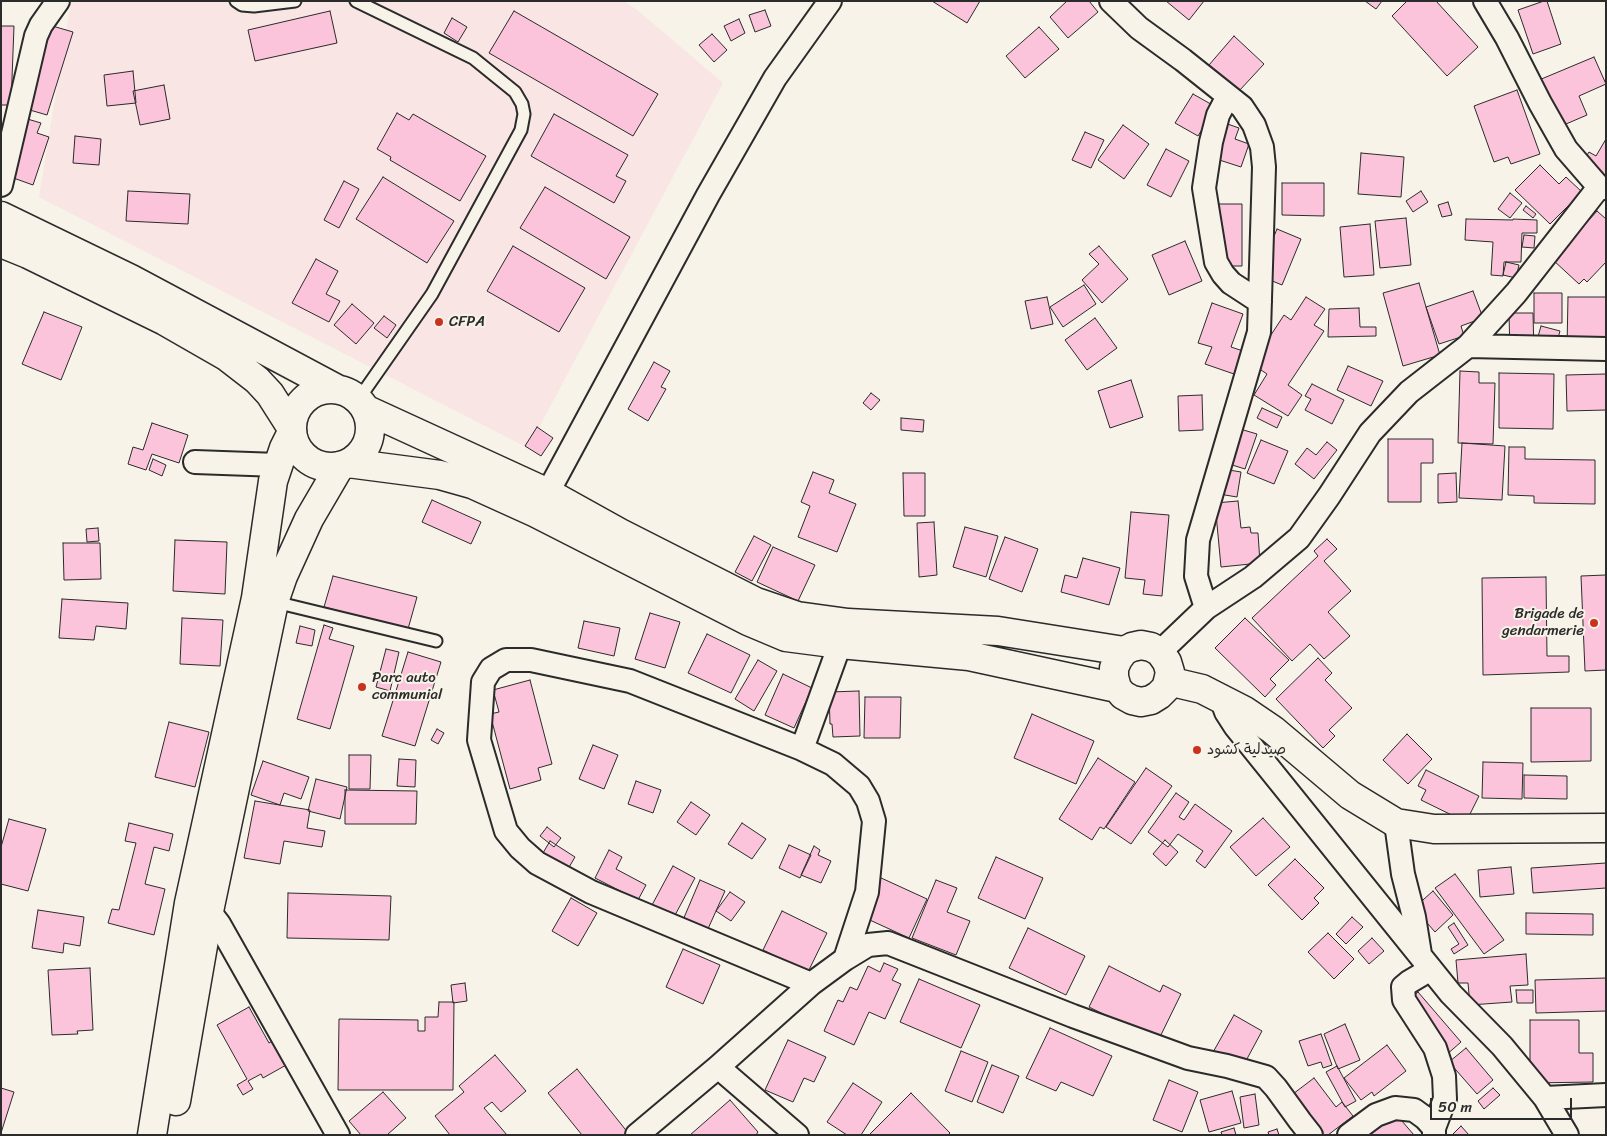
<!DOCTYPE html>
<meta charset="utf-8">
<style>
body{margin:0}
#map{position:relative;width:1607px;height:1136px;overflow:hidden;background:#f7f3e8;font-family:Sriracha,sans-serif}
canvas{display:block}
.frame{position:absolute;inset:0;border:2px solid #2b2b2b;pointer-events:none}
.scale{position:absolute;left:1430px;top:1098px;width:142px;height:22px;box-sizing:border-box;border:2px solid #2b2b2b;border-top:0;padding-left:6px;font-size:15px;line-height:18px;white-space:nowrap;color:#2b2b2b;-webkit-text-stroke:4px #f7f3e8;paint-order:stroke}
</style>
<div id="map">
<canvas width="1607" height="1136"></canvas>
<div class="frame"></div>
<div class="scale">50 m</div>
</div>
<script>
const ctx = document.querySelector('canvas').getContext('2d');
ctx.lineJoin = 'round';
function fill(path, color) { ctx.fillStyle = color; ctx.fill(path, 'evenodd'); }
const poly = rows => new Path2D(rows.map(r => 'M' + r).join(''));
function strokePath(path, color, width, dash) { ctx.strokeStyle = color; ctx.lineWidth = width; ctx.lineCap = dash ? 'butt' : 'round'; ctx.setLineDash(dash || []); ctx.stroke(path); }
function drawText(font, color, halo, rows, align = 'center') {
  ctx.font = font + ' Sriracha,"Playpen Sans Arabic",sans-serif'; ctx.lineWidth = 4; ctx.setLineDash([]); ctx.textBaseline = 'middle'; ctx.strokeStyle = halo; ctx.fillStyle = color; for (const [text, x, y, turn = 0] of rows) {
    ctx.save(); ctx.translate(x, y); ctx.rotate((+turn || 0) * Math.PI / 180); ctx.textAlign = isNaN(turn) ? turn : align; if (halo) ctx.strokeText(text, 0, 0); ctx.fillText(text, 0, 0); ctx.restore();
  }
}
fill(poly([
 [71,1,623,1,636,9,723,83,528,448,39,197]
]), '#f8e5e4');
const building = poly([
 [932,1,980,1,967,23,932,1],
 [1067,1,1089,1,1098,12,1068,38,1050,17,1067,1],
 [1166,1,1204,1,1189,20,1166,1],
 [1365,1,1382,1,1376,9,1365,1],
 [1407,1,1436,1,1478,47,1447,76,1392,16,1407,1],
 [1544,1,1547,1,1561,44,1533,54,1518,10,1544,1],
 [765,10,771,26,755,32,749,15,765,10],
 [330,11,337,43,255,61,248,30,330,11],
 [514,11,658,94,633,136,489,53,514,11],
 [452,18,467,27,458,42,444,33,452,18],
 [739,19,745,33,731,41,724,26,739,19],
 [49,25,73,32,47,115,23,108,49,25],
 [1,26,14,26,11,105,1,105,1,26],
 [1039,27,1059,49,1025,78,1006,56,1039,27],
 [712,34,727,50,714,62,699,45,712,34],
 [1234,36,1264,64,1239,91,1209,65,1234,36],
 [1594,57,1606,84,1579,96,1587,115,1559,127,1539,80,1594,57],
 [133,71,136,103,107,106,104,75,133,71],
 [164,85,170,119,140,125,133,91,164,85],
 [1517,90,1540,154,1511,164,1508,157,1494,162,1474,106,1517,90],
 [1193,94,1216,107,1198,136,1175,123,1193,94],
 [397,113,409,120,413,114,486,156,460,201,390,160,391,157,377,149,397,113],
 [554,114,628,155,616,176,626,181,614,203,531,156,554,114],
 [24,118,41,123,37,133,49,137,33,185,5,175,24,118],
 [1219,121,1239,128,1235,139,1249,144,1241,167,1207,156,1219,121],
 [1123,125,1149,144,1124,179,1098,160,1123,125],
 [1085,132,1104,140,1091,168,1072,160,1085,132],
 [75,136,101,139,99,165,73,163,75,136],
 [1606,139,1606,181,1580,166,1589,152,1596,156,1606,139],
 [1166,149,1189,161,1171,197,1147,185,1166,149],
 [1361,153,1404,157,1401,197,1358,194,1361,153],
 [1540,165,1559,184,1566,177,1582,192,1550,224,1515,190,1540,165],
 [383,177,454,221,427,263,356,219,383,177],
 [344,181,359,189,339,228,324,220,344,181],
 [1282,183,1324,183,1324,216,1282,215,1282,183],
 [545,187,630,237,606,279,520,228,545,187],
 [128,191,190,194,188,224,126,221,128,191],
 [1421,191,1428,202,1413,212,1406,201,1421,191],
 [1510,193,1522,203,1510,218,1498,209,1510,193],
 [1448,202,1452,215,1442,217,1438,205,1448,202],
 [1209,204,1242,204,1242,266,1209,266,1209,204],
 [1526,206,1536,214,1533,218,1523,210,1526,206],
 [1597,211,1606,219,1606,262,1587,282,1584,279,1579,284,1553,260,1597,211],
 [1406,218,1411,265,1380,268,1375,221,1406,218],
 [1466,219,1513,220,1513,219,1537,220,1537,233,1522,233,1521,262,1504,262,1503,276,1491,275,1493,242,1465,240,1466,219],
 [1370,224,1374,275,1344,277,1340,227,1370,224],
 [1277,229,1301,239,1282,285,1258,275,1277,229],
 [1524,235,1535,236,1534,248,1522,247,1524,235],
 [1185,241,1202,281,1169,295,1152,255,1185,241],
 [513,246,585,288,559,332,487,291,513,246],
 [1099,246,1128,279,1102,303,1082,280,1099,264,1089,254,1099,246],
 [316,259,338,271,326,294,340,301,329,322,292,303,316,259],
 [1506,262,1519,265,1516,278,1503,275,1506,262],
 [1419,283,1440,355,1403,366,1383,293,1419,283],
 [1084,285,1096,304,1063,327,1050,307,1084,285],
 [1473,291,1483,318,1461,326,1464,336,1439,344,1426,307,1473,291],
 [1534,293,1562,293,1562,323,1534,323,1534,293],
 [1047,297,1053,324,1031,329,1025,301,1047,297],
 [1306,297,1325,309,1314,325,1324,331,1288,385,1302,395,1288,416,1254,395,1267,374,1252,364,1284,315,1291,320,1306,297],
 [1568,297,1606,297,1606,349,1567,348,1568,297],
 [1212,303,1243,314,1231,347,1243,351,1234,374,1205,364,1212,347,1198,343,1212,303],
 [352,304,374,323,356,344,334,325,352,304],
 [1359,308,1360,327,1376,327,1376,336,1328,337,1329,309,1359,308],
 [44,312,82,327,61,380,22,364,44,312],
 [1509,313,1533,313,1534,353,1510,354,1509,313],
 [384,316,396,325,387,338,374,328,384,316],
 [1095,318,1117,348,1087,370,1065,340,1095,318],
 [1541,326,1560,331,1553,356,1534,351,1541,326],
 [654,362,670,371,661,387,666,389,648,421,628,409,654,362],
 [1348,366,1383,381,1371,406,1337,390,1348,366],
 [1460,371,1479,372,1479,383,1495,383,1493,444,1458,443,1460,371],
 [1499,373,1554,374,1553,429,1499,428,1499,373],
 [1606,374,1606,410,1567,411,1566,375,1606,374],
 [1131,380,1143,417,1110,428,1098,391,1131,380],
 [1312,384,1344,400,1332,424,1305,410,1311,399,1305,396,1312,384],
 [871,393,880,400,871,410,863,403,871,393],
 [1202,395,1203,430,1179,431,1178,396,1202,395],
 [1262,408,1282,417,1277,428,1257,418,1262,408],
 [901,418,924,420,923,432,901,430,901,418],
 [152,423,188,435,179,463,152,454,146,470,128,464,133,447,143,450,152,423],
 [537,427,553,438,541,456,525,446,537,427],
 [1240,429,1257,434,1245,469,1229,464,1240,429],
 [1388,439,1433,439,1433,463,1421,463,1421,502,1388,502,1388,439],
 [1261,440,1288,451,1274,484,1247,473,1261,440],
 [1327,442,1337,450,1314,479,1295,464,1307,448,1316,455,1327,442],
 [1462,443,1505,446,1502,500,1459,498,1462,443],
 [1509,447,1525,447,1525,459,1595,460,1595,504,1534,503,1534,496,1508,495,1509,447],
 [153,459,166,465,162,476,149,470,153,459],
 [1223,469,1241,472,1237,497,1219,494,1223,469],
 [813,472,834,480,829,493,856,504,837,552,798,537,810,506,801,502,813,472],
 [903,473,925,473,925,516,904,516,903,473],
 [1456,473,1457,502,1438,503,1438,474,1456,473],
 [432,500,481,522,471,544,422,522,432,500],
 [1238,501,1241,528,1250,527,1251,533,1258,533,1260,563,1221,567,1215,503,1238,501],
 [1131,512,1169,515,1162,596,1143,594,1145,580,1125,578,1131,512],
 [934,522,937,575,919,577,917,523,934,522],
 [965,527,998,536,986,577,953,567,965,527],
 [98,528,99,541,87,542,86,529,98,528],
 [754,536,771,545,752,581,735,572,754,536],
 [1005,537,1038,549,1022,592,989,579,1005,537],
 [1327,539,1337,549,1324,561,1351,591,1328,612,1350,636,1324,659,1310,644,1292,661,1252,618,1318,556,1314,551,1327,539],
 [175,540,227,542,225,594,173,591,175,540],
 [63,543,100,543,101,579,64,580,63,543],
 [773,547,815,565,798,601,757,582,773,547],
 [1083,558,1120,568,1109,605,1061,592,1065,575,1077,578,1083,558],
 [1606,575,1606,670,1585,671,1581,576,1606,575],
 [333,576,417,597,408,629,324,607,333,576],
 [1546,577,1547,656,1569,656,1569,672,1483,675,1482,578,1546,577],
 [62,599,128,603,126,629,96,626,94,640,59,638,62,599],
 [650,613,680,622,665,668,635,659,650,613],
 [182,618,223,620,220,666,180,664,182,618],
 [1245,618,1289,660,1270,679,1276,685,1265,697,1215,648,1245,618],
 [584,621,620,628,614,656,578,648,584,621],
 [324,625,333,628,329,639,354,646,330,729,297,719,324,625],
 [300,626,315,630,312,646,296,643,300,626],
 [707,634,750,655,731,693,688,673,707,634],
 [386,649,399,652,390,691,376,687,386,649],
 [408,652,441,662,415,746,382,736,408,652],
 [1318,658,1332,673,1325,680,1352,708,1329,730,1335,736,1323,748,1276,699,1318,658],
 [758,660,777,671,754,711,735,699,758,660],
 [783,674,812,688,794,728,765,715,783,674],
 [530,680,552,764,538,768,541,780,510,789,490,714,499,712,493,690,530,680],
 [859,691,860,736,833,737,832,724,830,724,829,692,859,691],
 [865,697,901,697,900,738,864,738,865,697],
 [1531,708,1591,708,1591,761,1531,762,1531,708],
 [1032,714,1094,741,1076,784,1014,758,1032,714],
 [169,722,209,732,195,787,155,777,169,722],
 [437,729,444,733,438,744,431,740,437,729],
 [1407,734,1432,759,1408,784,1383,760,1407,734],
 [593,745,618,755,604,789,579,779,593,745],
 [349,755,371,755,370,789,349,789,349,755],
 [1098,758,1135,782,1104,829,1100,827,1092,840,1059,819,1098,758],
 [399,759,416,760,415,787,397,786,399,759],
 [263,761,309,777,301,799,284,793,280,805,251,795,263,761],
 [1483,762,1523,763,1522,799,1482,798,1483,762],
 [1146,768,1172,786,1131,844,1106,827,1146,768],
 [1426,770,1479,796,1466,822,1421,800,1426,790,1418,786,1426,770],
 [1524,775,1567,776,1567,799,1524,798,1524,775],
 [316,779,347,787,340,819,308,811,316,779],
 [636,781,661,790,653,813,628,804,636,781],
 [345,790,417,791,416,824,345,824,345,790],
 [1176,793,1189,802,1179,817,1184,820,1195,804,1232,831,1205,868,1196,861,1203,851,1178,834,1168,847,1148,832,1176,793],
 [255,801,310,810,307,828,325,831,322,847,284,841,280,864,244,858,255,801],
 [691,802,710,815,696,835,677,822,691,802],
 [1263,818,1290,847,1256,876,1230,847,1263,818],
 [9,819,46,829,28,891,1,884,1,847,9,819],
 [129,823,173,834,169,851,154,847,145,884,165,889,154,935,108,923,112,909,119,910,136,843,125,841,129,823],
 [742,823,766,839,752,859,728,844,742,823],
 [547,827,561,838,554,847,540,836,547,827],
 [1165,840,1178,852,1166,866,1153,854,1165,840],
 [550,841,575,857,568,869,543,853,550,841],
 [789,845,811,855,800,878,779,868,789,845],
 [814,846,820,850,818,855,831,861,821,883,801,875,814,846],
 [609,850,622,857,616,869,646,885,638,900,595,878,609,850],
 [996,857,1043,878,1025,919,978,898,996,857],
 [1295,859,1324,888,1314,898,1319,903,1302,920,1268,885,1295,859],
 [1606,863,1606,888,1533,893,1531,868,1606,863],
 [673,866,695,878,674,917,652,905,673,866],
 [1511,867,1514,894,1480,897,1478,870,1511,867],
 [1455,874,1504,940,1484,954,1435,888,1455,874],
 [879,877,927,899,909,938,861,916,879,877],
 [700,880,725,891,707,931,683,920,700,880],
 [936,880,957,888,947,912,970,921,956,955,912,938,936,880],
 [1433,891,1453,915,1435,932,1414,908,1433,891],
 [730,892,745,902,731,921,716,911,730,892],
 [288,893,391,896,389,940,287,938,288,893],
 [571,898,597,913,578,946,552,931,571,898],
 [38,910,84,917,80,946,64,943,63,953,32,948,38,910],
 [782,911,827,933,808,972,763,950,782,911],
 [1526,913,1593,914,1593,935,1526,934,1526,913],
 [1352,917,1363,927,1346,944,1336,934,1352,917],
 [1454,923,1468,945,1454,954,1451,949,1459,944,1448,927,1454,923],
 [1028,928,1085,956,1066,995,1009,968,1028,928],
 [1328,933,1354,959,1334,979,1308,952,1328,933],
 [1372,938,1384,951,1369,964,1358,951,1372,938],
 [683,949,720,965,703,1004,666,987,683,949],
 [1526,954,1528,985,1510,986,1512,1002,1470,1005,1468,983,1458,983,1456,960,1526,954],
 [884,963,898,969,892,980,901,984,885,1019,869,1012,854,1045,824,1031,838,1000,843,1002,850,987,857,990,868,966,880,972,884,963],
 [1109,966,1160,992,1163,985,1181,994,1158,1041,1089,1007,1109,966],
 [90,968,93,1030,77,1031,78,1034,52,1035,48,970,90,968],
 [1606,978,1606,1011,1536,1013,1535,980,1606,978],
 [919,979,980,1005,961,1048,900,1022,919,979],
 [465,983,467,1001,453,1003,451,985,465,983],
 [1516,990,1533,990,1533,1003,1517,1003,1516,990],
 [1418,992,1461,1042,1445,1056,1402,1006,1418,992],
 [439,1002,454,1002,453,1090,338,1090,339,1019,418,1020,418,1031,425,1031,425,1017,438,1017,439,1002],
 [249,1007,269,1043,274,1040,288,1064,263,1078,261,1074,248,1081,253,1089,243,1095,237,1085,247,1079,217,1025,249,1007],
 [1234,1015,1262,1031,1241,1070,1212,1054,1234,1015],
 [1530,1020,1579,1020,1579,1053,1593,1053,1593,1082,1530,1083,1530,1020],
 [1345,1024,1360,1060,1338,1069,1324,1034,1345,1024],
 [1050,1028,1112,1056,1093,1096,1061,1082,1056,1091,1026,1078,1050,1028],
 [1321,1034,1332,1065,1323,1068,1321,1062,1308,1066,1299,1041,1321,1034],
 [788,1040,826,1057,814,1082,804,1078,793,1102,765,1090,788,1040],
 [1387,1045,1406,1071,1374,1096,1372,1092,1361,1100,1344,1078,1387,1045],
 [1466,1048,1493,1080,1477,1094,1449,1062,1466,1048],
 [961,1051,988,1062,972,1102,945,1091,961,1051],
 [495,1055,526,1091,501,1112,492,1102,484,1108,507,1135,450,1135,435,1116,464,1092,459,1086,495,1055],
 [992,1065,1019,1076,1003,1113,977,1102,992,1065],
 [1337,1066,1356,1101,1345,1107,1326,1072,1337,1066],
 [577,1069,629,1134,627,1135,582,1135,548,1093,577,1069],
 [1314,1078,1336,1107,1342,1102,1353,1116,1328,1135,1317,1135,1289,1097,1314,1078],
 [1169,1080,1198,1092,1182,1132,1153,1120,1169,1080],
 [853,1083,882,1102,861,1135,847,1135,827,1122,853,1083],
 [1,1088,14,1092,1,1133,1,1088],
 [1493,1088,1500,1095,1484,1109,1478,1101,1493,1088],
 [1232,1091,1241,1123,1209,1132,1200,1100,1232,1091],
 [383,1092,406,1118,387,1135,361,1135,349,1121,383,1092],
 [911,1093,950,1133,948,1135,869,1135,911,1093],
 [1255,1094,1259,1125,1244,1128,1240,1097,1255,1094],
 [730,1100,758,1132,756,1135,690,1135,730,1100],
 [1395,1113,1414,1135,1370,1135,1395,1113],
 [1461,1126,1469,1135,1452,1135,1461,1126],
 [1234,1128,1236,1135,1222,1135,1221,1132,1234,1128],
 [1277,1129,1279,1135,1269,1135,1268,1132,1277,1129]
]);
fill(building, '#fcc4db');
strokePath(building, '#2b2b2b', 1);
const lane = poly([
 [236,1,242,5,254,6,295,1],
 [356,1,473,58,515,92,522,104,524,114,521,130,432,294,358,400],
 [275,602,436,641]
]);
const street = poly([
 [1111,1,1139,28,1183,60,1242,107,1254,125,1262,147,1264,167,1259,332,1198,540,1196,576,1206,608],
 [1485,1,1507,38,1540,103,1566,149,1599,187],
 [1228,96,1218,115,1211,142,1204,188,1216,262,1223,274,1231,283,1260,302],
 [1,185,36,36,41,25,58,1],
 [1468,346,1606,349],
 [195,462,278,465],
 [540,507,708,195,775,78,830,1],
 [1160,652,1206,608,1253,577,1299,538,1329,496,1370,433,1409,392,1468,346,1516,293,1599,187,1606,188],
 [1221,698,1226,712,1235,726,1451,994,1502,1046,1545,1098,1567,1135],
 [802,749,845,630],
 [1396,823,1403,874,1414,917,1420,954],
 [200,906,209,911,219,924,338,1135],
 [1431,969,1409,982,1403,987,1404,1000,1435,1048,1444,1076,1445,1099,1434,1128],
 [811,984,591,892,537,863,520,848,506,831,479,740,483,682,491,669,506,660,531,660,630,681,802,749,833,764,859,786,868,801,874,821,867,892,845,959],
 [718,1067,797,1135],
 [1545,1098,1606,1095],
 [637,1135,718,1067,811,984,845,959,868,945,888,943,1073,1016,1188,1058,1227,1066,1266,1077,1276,1088,1300,1121,1311,1135],
 [1349,1135,1376,1115,1395,1108,1414,1110,1425,1118,1434,1128,1434,1135]
]);
const secondary = poly([
 [1,216,131,279,337,389],
 [1,243,28,254,165,321,226,356,257,380,270,394,291,427],
 '292 428a39 39 0 1 1 78 0a39 39 0 1 1-78 0Z',
 [365,409,548,493,620,533,756,602,797,616,848,623,998,631,1124,651],
 [348,463,440,475,472,484,536,513,748,621,786,637,840,644,969,656,1117,688,1123,695,1132,700,1141,702,1151,700,1159,695,1166,688,1168,681,1170,672,1167,662,1160,652,1151,647,1141,645,1132,647,1124,651,1118,659,1114,668,1114,677,1117,688],
 [1168,681,1202,689,1245,711,1273,730,1350,795,1396,823,1434,829,1606,828]
]);
const primary = poly([
 [176,1101,209,911,274,602,283,576,309,519,340,466],
 [152,1135,189,903,256,598,273,481,284,448,292,432]
]);
strokePath(lane, '#2b2b2b', 15);
strokePath(street, '#2b2b2b', 26);
strokePath(secondary, '#2b2b2b', 31);
strokePath(primary, '#2b2b2b', 31);
strokePath(lane, '#f7f3e8', 11);
strokePath(street, '#f7f3e8', 22);
strokePath(secondary, '#f7f3e8', 28);
strokePath(primary, '#f7f3e8', 28);
for (const [x, y, r, color] of [
 [439,322,5,"#c8321e"],
 [1594,623,5,"#c8321e"],
 [362,687,5,"#c8321e"],
 [1197,750,5,"#c8321e"]
]) { const dot = new Path2D(); dot.arc(x, y, r, 0, 2 * Math.PI); ctx.fillStyle = color; ctx.fill(dot); strokePath(dot, '#f7f3e8', 2); }
drawText('15px', '#2b2b2b', '#f7f3e8', [
 ["CFPA",449,322],
 ["Brigade de",1584,614,"right"],
 ["gendarmerie",1584,631,"right"],
 ["Parc auto",372,678],
 ["communial",372,695],
 ["صيدلية كشود",1207,750]
], 'left');
</script>
